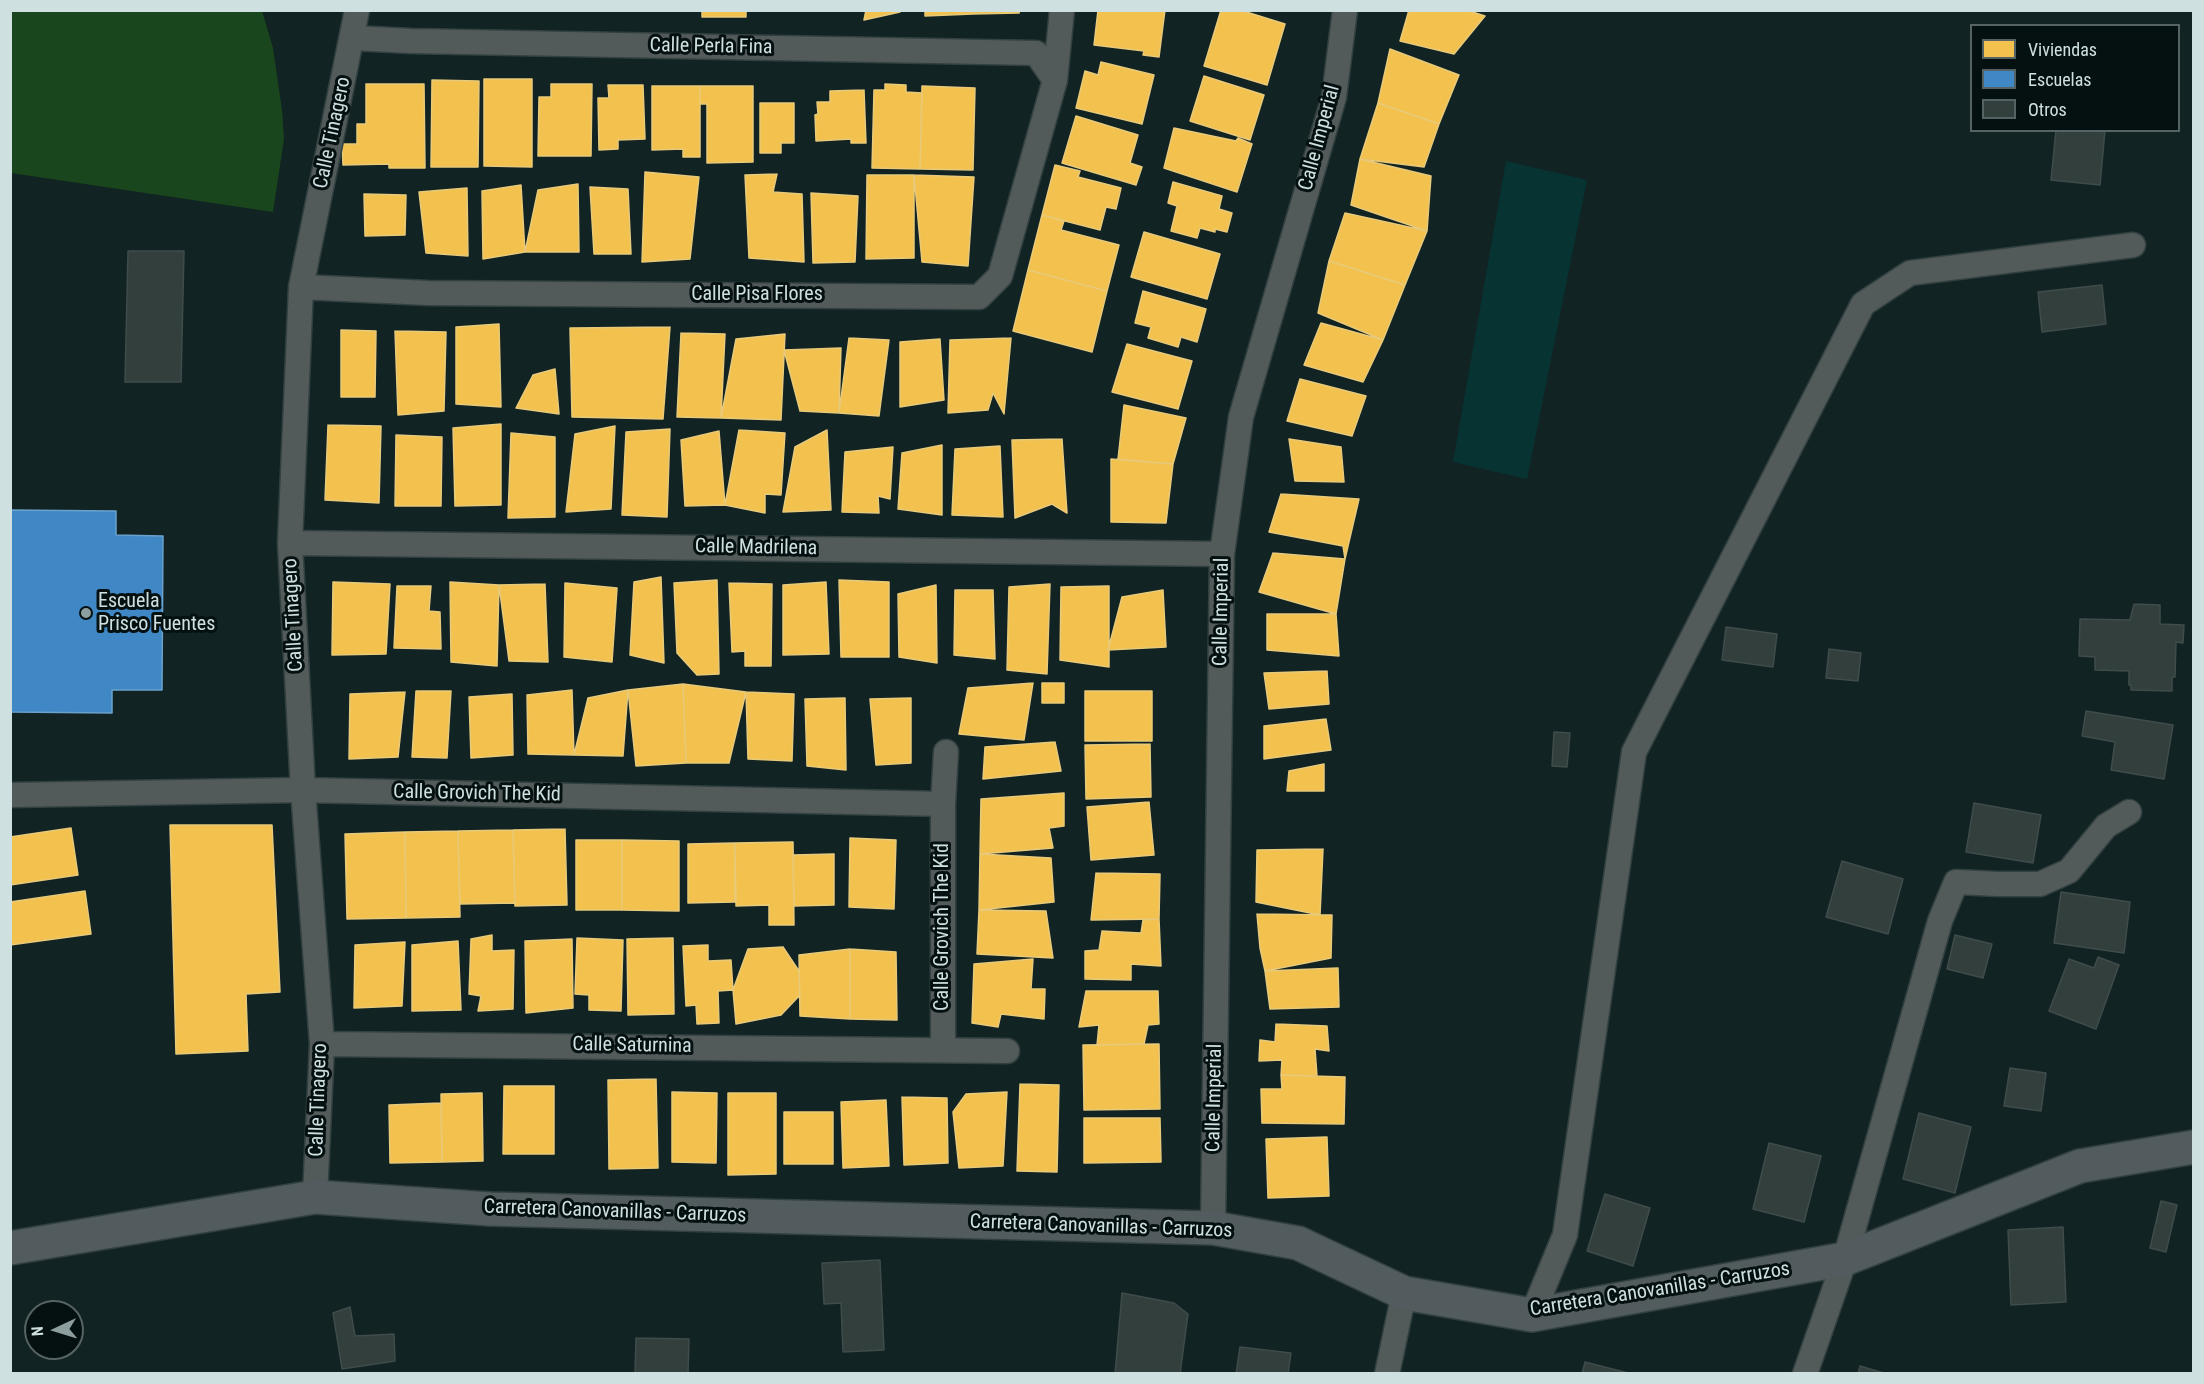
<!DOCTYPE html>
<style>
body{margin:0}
#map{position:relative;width:2204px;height:1384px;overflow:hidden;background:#122323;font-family:"Roboto Condensed",sans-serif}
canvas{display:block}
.frame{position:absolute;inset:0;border:12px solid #cfe0e0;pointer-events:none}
.legend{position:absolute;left:1970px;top:24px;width:210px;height:108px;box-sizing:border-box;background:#051011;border:2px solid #566364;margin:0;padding:8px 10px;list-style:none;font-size:18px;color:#cfe0e0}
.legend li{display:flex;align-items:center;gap:12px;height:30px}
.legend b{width:30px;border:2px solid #566364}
.north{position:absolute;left:24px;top:1300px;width:60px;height:60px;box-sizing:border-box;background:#051011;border:2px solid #566364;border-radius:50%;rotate:266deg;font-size:16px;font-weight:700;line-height:24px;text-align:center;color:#cfe0e0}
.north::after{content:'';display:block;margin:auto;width:21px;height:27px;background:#8d9e9e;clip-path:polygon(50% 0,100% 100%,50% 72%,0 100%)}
</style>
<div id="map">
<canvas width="2204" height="1384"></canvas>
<div class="frame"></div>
<ul class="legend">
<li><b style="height:16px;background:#f2c14e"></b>Viviendas</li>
<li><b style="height:16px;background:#3f88c5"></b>Escuelas</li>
<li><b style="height:16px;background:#323f3d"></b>Otros</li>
</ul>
<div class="north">N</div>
</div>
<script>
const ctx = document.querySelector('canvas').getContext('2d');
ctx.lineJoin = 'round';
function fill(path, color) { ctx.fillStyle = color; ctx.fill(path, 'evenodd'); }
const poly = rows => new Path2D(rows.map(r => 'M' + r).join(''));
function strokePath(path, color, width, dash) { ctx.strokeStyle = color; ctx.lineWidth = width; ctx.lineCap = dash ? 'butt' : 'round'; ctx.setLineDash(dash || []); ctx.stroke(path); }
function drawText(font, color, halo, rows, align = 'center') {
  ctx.font = font + ' "Roboto Condensed",sans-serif'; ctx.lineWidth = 6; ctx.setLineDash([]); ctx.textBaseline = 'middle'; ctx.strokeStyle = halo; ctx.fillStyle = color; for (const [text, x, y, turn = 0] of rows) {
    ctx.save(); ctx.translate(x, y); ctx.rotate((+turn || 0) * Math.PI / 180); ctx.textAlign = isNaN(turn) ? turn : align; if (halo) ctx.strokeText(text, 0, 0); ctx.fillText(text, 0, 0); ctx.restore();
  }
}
fill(poly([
 [1506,161,1587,180,1527,479,1453,462]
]), '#083333');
fill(poly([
 [11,10,262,11,273,48,282,110,284,139,273,212,11,173]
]), '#19461c');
const homes = poly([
 [702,10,746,10,746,17,702,17,702,10],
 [866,10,900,10,900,12,864,20,866,10],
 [925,10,973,10,973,14,925,16,925,10],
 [973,10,1020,10,1019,13,973,14,973,10],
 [1098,10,1165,10,1159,57,1143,55,1144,51,1094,45,1098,10],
 [1221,10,1240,10,1285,24,1267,85,1204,66,1221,10],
 [1409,10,1466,10,1485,16,1454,54,1400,41,1409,10],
 [1390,49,1459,75,1439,124,1378,103,1390,49],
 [1101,62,1154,75,1142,124,1076,108,1085,71,1098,75,1101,62],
 [1204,76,1264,95,1250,140,1190,121,1204,76],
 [484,79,532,79,532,167,484,166,484,79],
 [432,80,479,81,478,167,431,167,432,80],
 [366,84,424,84,425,168,389,168,389,164,343,165,342,144,357,144,357,124,366,124,366,84],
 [551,84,592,84,591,156,538,156,539,97,551,97,551,84],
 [885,84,906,85,906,92,922,93,920,169,872,168,874,90,885,90,885,84],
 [608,85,643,85,645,139,618,140,618,149,599,150,598,98,609,98,608,85],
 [652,86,700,86,700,157,683,157,683,149,652,150,652,86],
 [700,86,753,86,753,162,707,163,707,104,700,104,700,86],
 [922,86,975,88,973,170,920,169,922,86],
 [864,90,866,143,851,143,851,139,816,141,815,115,818,114,817,102,830,102,830,91,864,90],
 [760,103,794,103,794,143,781,143,781,153,760,153,760,103],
 [1378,103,1439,124,1424,167,1360,159,1378,103],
 [1076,116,1138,135,1130,163,1142,167,1136,185,1062,163,1076,116],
 [1174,128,1236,141,1238,138,1252,144,1237,192,1164,168,1174,128],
 [1360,159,1431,176,1427,231,1351,205,1360,159],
 [1055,165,1080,171,1078,177,1121,188,1116,209,1106,207,1100,230,1042,215,1055,165],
 [645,172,699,177,690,259,642,262,645,172],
 [777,174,773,192,802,194,804,262,749,258,745,175,777,174],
 [867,175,914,175,914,258,866,259,867,175],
 [914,175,974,177,968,266,922,262,914,175],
 [1173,182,1222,196,1219,209,1232,213,1227,232,1215,229,1215,232,1200,228,1197,238,1171,231,1177,206,1168,203,1173,182],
 [578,184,579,252,525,252,538,190,578,184],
 [521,185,525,252,483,259,482,191,521,185],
 [590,187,628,189,631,254,594,254,590,187],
 [467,188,468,256,426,253,419,192,467,188],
 [811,193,858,196,855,262,813,263,811,193],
 [364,194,406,195,405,235,365,236,364,194],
 [1345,213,1427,231,1405,285,1329,261,1345,213],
 [1042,215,1064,221,1061,230,1119,245,1107,291,1028,270,1042,215],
 [1144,232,1220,254,1207,299,1131,277,1144,232],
 [1329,261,1405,285,1383,340,1318,313,1329,261],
 [1028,270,1107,291,1092,352,1013,331,1028,270],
 [1143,291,1206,309,1197,342,1181,337,1178,347,1148,338,1151,327,1135,323,1143,291],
 [1321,323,1383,340,1363,382,1304,365,1321,323],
 [499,324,501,407,456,404,456,327,499,324],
 [670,327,663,419,572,417,570,328,670,327],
 [341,330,376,331,375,397,341,397,341,330],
 [395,331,446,332,444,411,398,415,395,331],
 [681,333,725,334,721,418,677,417,681,333],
 [785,334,781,420,721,418,736,339,785,334],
 [849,338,889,340,879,416,839,413,849,338],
 [1011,338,1004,414,993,393,988,410,948,413,950,340,1011,338],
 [940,339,944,400,900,407,900,342,940,339],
 [1127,344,1192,361,1178,409,1112,392,1127,344],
 [841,348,839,413,800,411,784,350,841,348],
 [555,369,559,414,516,408,533,375,555,369],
 [1300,379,1366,396,1352,436,1287,421,1300,379],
 [1124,405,1186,418,1173,464,1118,459,1124,405],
 [501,424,501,505,455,506,453,428,501,424],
 [328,425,381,426,379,503,325,500,328,425],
 [615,426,611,509,566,512,575,434,615,426],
 [670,429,667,517,622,515,626,432,670,429],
 [739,430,785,433,781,495,765,494,765,513,725,505,739,430],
 [827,430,831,510,783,512,795,447,827,430],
 [719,431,725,505,685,506,681,440,719,431],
 [511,433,555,437,555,517,508,518,511,433],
 [396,435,442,437,441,506,395,506,396,435],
 [1062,439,1067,513,1052,504,1015,518,1012,440,1062,439],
 [1289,439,1341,447,1344,482,1295,481,1289,439],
 [942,445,942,515,898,509,902,453,942,445],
 [1000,446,1003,517,952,515,955,449,1000,446],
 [893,447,890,499,878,496,879,513,842,512,845,452,893,447],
 [1111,459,1173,464,1166,523,1111,522,1111,459],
 [1281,494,1359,499,1345,559,1343,546,1269,532,1281,494],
 [1273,553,1345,559,1336,614,1259,592,1273,553],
 [661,577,664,663,630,655,634,582,661,577],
 [717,580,719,674,697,675,677,653,674,583,717,580],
 [839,580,889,582,889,657,841,657,839,580],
 [333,582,390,584,386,654,332,655,333,582],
 [450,582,499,585,497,666,451,662,450,582],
 [826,582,829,654,783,655,783,585,826,582],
 [565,583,617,588,612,662,564,657,565,583],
 [729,583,772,584,771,666,745,666,745,651,732,652,729,583],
 [545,584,548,662,509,661,499,585,545,584],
 [1050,584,1047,674,1007,670,1009,587,1050,584],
 [936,585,937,663,899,657,898,594,936,585],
 [397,586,431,586,429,611,440,612,441,649,394,648,397,586],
 [1109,586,1109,667,1060,660,1061,587,1109,586],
 [955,590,993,590,995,659,954,655,955,590],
 [1163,590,1166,647,1108,650,1122,597,1163,590],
 [1267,614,1336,614,1339,656,1267,650,1267,614],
 [1327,671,1329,704,1269,709,1264,673,1327,671],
 [1033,683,1024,740,959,734,968,688,1033,683],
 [1042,683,1064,683,1064,703,1042,703,1042,683],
 [683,684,686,763,636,766,628,690,683,684],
 [683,684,746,692,729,763,686,763,683,684],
 [572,690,574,755,528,754,527,695,572,690],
 [628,690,623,756,574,755,588,698,628,690],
 [416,691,451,691,447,758,412,757,416,691],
 [1085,691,1152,691,1152,741,1085,741,1085,691],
 [405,692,398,757,349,759,350,694,405,692],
 [746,692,794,694,792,761,748,759,746,692],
 [512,694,513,755,471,758,469,697,512,694],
 [845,698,846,770,807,766,805,699,845,698],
 [911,698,911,763,876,765,870,699,911,698],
 [1326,719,1331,750,1264,759,1264,726,1326,719],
 [1055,742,1061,771,983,779,985,747,1055,742],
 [1150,744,1151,797,1086,799,1085,745,1150,744],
 [1324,764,1324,791,1287,791,1289,771,1324,764],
 [1064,793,1064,826,1049,828,1053,848,980,854,981,799,1064,793],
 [1149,802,1154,855,1091,860,1087,807,1149,802],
 [170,825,272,825,280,992,246,994,248,1051,176,1054,170,825],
 [71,828,78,875,10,885,10,837,71,828],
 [565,829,567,905,515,906,513,830,565,829],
 [513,830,515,903,460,904,458,831,513,830],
 [458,831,460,917,406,918,405,832,458,831],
 [405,832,406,918,347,919,345,834,405,832],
 [850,838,896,840,894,909,849,907,850,838],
 [576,840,622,840,622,910,576,910,576,840],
 [622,840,679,841,679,911,622,910,622,840],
 [793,842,794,925,769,925,769,905,736,906,735,843,793,842],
 [735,843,735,902,688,903,688,844,735,843],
 [1323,849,1320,915,1256,902,1257,850,1323,849],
 [834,854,834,905,794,906,793,855,834,854],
 [980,854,1051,858,1054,902,979,910,980,854],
 [1096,873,1160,874,1159,919,1091,920,1096,873],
 [85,891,91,934,10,945,10,902,85,891],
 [979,910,1046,911,1053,958,977,954,979,910],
 [1257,914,1332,915,1331,958,1265,971,1260,948,1257,914],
 [1159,919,1161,966,1131,964,1131,980,1085,979,1085,951,1099,950,1102,931,1141,933,1143,920,1159,919],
 [492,935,492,951,514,950,513,1009,478,1011,481,996,469,994,471,939,492,935],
 [577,938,623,940,621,1011,589,1010,589,995,575,994,577,938],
 [673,938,674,1014,628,1015,627,939,673,938],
 [572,939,573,1008,526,1013,525,941,572,939],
 [458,941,461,1010,412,1011,412,945,458,941],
 [405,942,402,1006,354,1008,355,945,405,942],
 [708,945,708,961,731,960,733,990,718,991,719,1023,697,1024,696,1005,686,1006,683,946,708,945],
 [783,947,799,971,800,995,781,1015,736,1024,733,990,748,949,783,947],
 [850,949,896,952,897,1020,850,1019,850,949],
 [850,949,850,1019,800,1016,799,955,850,949],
 [1033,959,1031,989,1045,989,1044,1019,1001,1014,998,1027,972,1023,974,964,1033,959],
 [1338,968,1339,1007,1270,1009,1265,971,1338,968],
 [1086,991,1158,991,1159,1024,1148,1025,1144,1044,1097,1045,1099,1025,1079,1027,1086,991],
 [1276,1024,1327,1026,1329,1051,1315,1049,1317,1076,1281,1075,1282,1060,1259,1061,1260,1040,1275,1042,1276,1024],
 [1159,1044,1160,1109,1084,1110,1083,1045,1159,1044],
 [1281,1075,1345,1077,1344,1124,1262,1123,1261,1089,1282,1089,1281,1075],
 [656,1079,658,1168,609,1169,608,1080,656,1079],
 [1020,1084,1059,1085,1057,1172,1017,1171,1020,1084],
 [504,1086,554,1086,554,1154,503,1154,504,1086],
 [672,1092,717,1093,716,1163,672,1162,672,1092],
 [1007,1092,1003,1166,959,1168,953,1112,966,1094,1007,1092],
 [482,1093,483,1161,442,1162,441,1094,482,1093],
 [728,1093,776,1093,776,1174,728,1175,728,1093],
 [902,1097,947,1098,948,1163,904,1165,902,1097],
 [886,1100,889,1166,843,1168,841,1102,886,1100],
 [441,1103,442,1162,390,1163,389,1105,441,1103],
 [784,1112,833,1112,833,1164,784,1164,784,1112],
 [1084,1118,1160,1118,1161,1162,1084,1163,1084,1118],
 [1327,1137,1329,1196,1268,1198,1266,1139,1327,1137]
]);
fill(homes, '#f2c14e');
strokePath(homes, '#e8ca7a', 1.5);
const schools = poly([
 [10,510,116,511,116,535,163,536,162,690,112,690,112,713,10,712,10,510]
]);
fill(schools, '#3f88c5');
strokePath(schools, '#6aa2cd', 1.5);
const building = poly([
 [2056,130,2105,130,2100,185,2051,180,2056,130],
 [128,251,184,251,181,382,125,382,128,251],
 [2102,285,2106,324,2042,332,2038,292,2102,285],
 [2134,604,2160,605,2160,624,2184,625,2183,643,2176,642,2175,677,2172,677,2172,691,2131,690,2131,685,2129,685,2129,671,2095,670,2095,657,2079,656,2080,619,2130,620,2134,604],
 [1726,627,1777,634,1773,667,1722,660,1726,627],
 [1829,649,1861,653,1858,681,1826,678,1829,649],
 [2086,711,2173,725,2164,779,2111,770,2115,742,2082,736,2086,711],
 [1554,732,1570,733,1567,767,1552,766,1554,732],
 [1974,803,2041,815,2033,863,1966,852,1974,803],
 [1842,861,1903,879,1888,934,1826,917,1842,861],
 [2061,892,2130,902,2124,953,2054,943,2061,892],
 [1955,935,1992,944,1983,978,1947,969,1955,935],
 [2098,957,2119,965,2096,1029,2049,1011,2069,959,2094,968,2098,957],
 [2010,1068,2046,1073,2041,1111,2004,1106,2010,1068],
 [1919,1113,1971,1127,1955,1193,1903,1179,1919,1113],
 [1769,1143,1821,1156,1804,1222,1753,1209,1769,1143],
 [1605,1194,1650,1208,1633,1266,1587,1251,1605,1194],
 [2161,1201,2177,1205,2166,1252,2150,1248,2161,1201],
 [2063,1227,2066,1302,2011,1305,2008,1230,2063,1227],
 [880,1260,884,1350,843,1352,841,1303,824,1304,822,1263,880,1260],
 [1122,1293,1174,1303,1188,1314,1180,1374,1115,1374,1122,1293],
 [350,1307,355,1336,394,1334,395,1361,342,1369,333,1313,350,1307],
 [636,1338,689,1339,688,1374,635,1374,636,1338],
 [1240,1347,1291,1353,1288,1374,1236,1374,1240,1347],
 [1585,1362,1632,1374,1582,1374,1585,1362],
 [1860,1366,1887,1374,1858,1374,1860,1366]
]);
fill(building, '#323f3d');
strokePath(building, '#3f4c4b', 1.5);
const street = poly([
 [353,38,411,41,1036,53,1055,80],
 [301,287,428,293,979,297,1000,276,1055,80,1062,10],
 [290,543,1222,554],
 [10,795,303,790,943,804],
 [322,1044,1007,1051],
 [943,1049,943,804,946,752],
 [315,1197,322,1044,303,790,290,543,301,287,357,10],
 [1213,1228,1222,554,1241,417,1334,97,1345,10],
 [1532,1315,1565,1235,1634,752,1863,304,1910,273,2133,245],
 [1387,1374,1404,1293],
 [1805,1374,1845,1259,1940,921,1956,882,1998,884,2040,884,2069,871,2106,826,2129,812]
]);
const secondary = poly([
 [10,1248,315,1197,490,1209,1213,1228,1298,1243,1404,1293,1532,1315,1845,1259,2080,1166,2194,1147]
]);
strokePath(street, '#324040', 27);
strokePath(secondary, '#324040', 36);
strokePath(street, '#535a5a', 24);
strokePath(secondary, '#525c5e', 33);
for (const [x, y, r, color] of [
 [86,613,6,"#8d9e9e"]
]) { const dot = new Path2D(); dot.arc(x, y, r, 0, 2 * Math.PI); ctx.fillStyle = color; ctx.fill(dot); strokePath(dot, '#051011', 2); }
drawText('20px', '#cfe0e0', '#051011', [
 ["Calle Perla Fina",711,47,1],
 ["Calle Tinagero",333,133,-78],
 ["Calle Imperial",1320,138,-75],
 ["Calle Pisa Flores",757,295],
 ["Calle Madrilena",756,548,1],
 ["Calle Imperial",1222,612,-89],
 ["Calle Tinagero",294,615,-93],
 ["Calle Grovich The Kid",477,794,1],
 ["Calle Grovich The Kid",943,927,-90],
 ["Calle Saturnina",632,1046,1],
 ["Calle Imperial",1215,1098,-89],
 ["Calle Tinagero",319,1100,-88],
 ["Carretera Canovanillas - Carruzos",615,1212,2],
 ["Carretera Canovanillas - Carruzos",1101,1227,2],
 ["Carretera Canovanillas - Carruzos",1660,1290,-9]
]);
drawText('20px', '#cfe0e0', '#051011', [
 ["Escuela",98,602],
 ["Prisco Fuentes",98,625]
], 'left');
</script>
